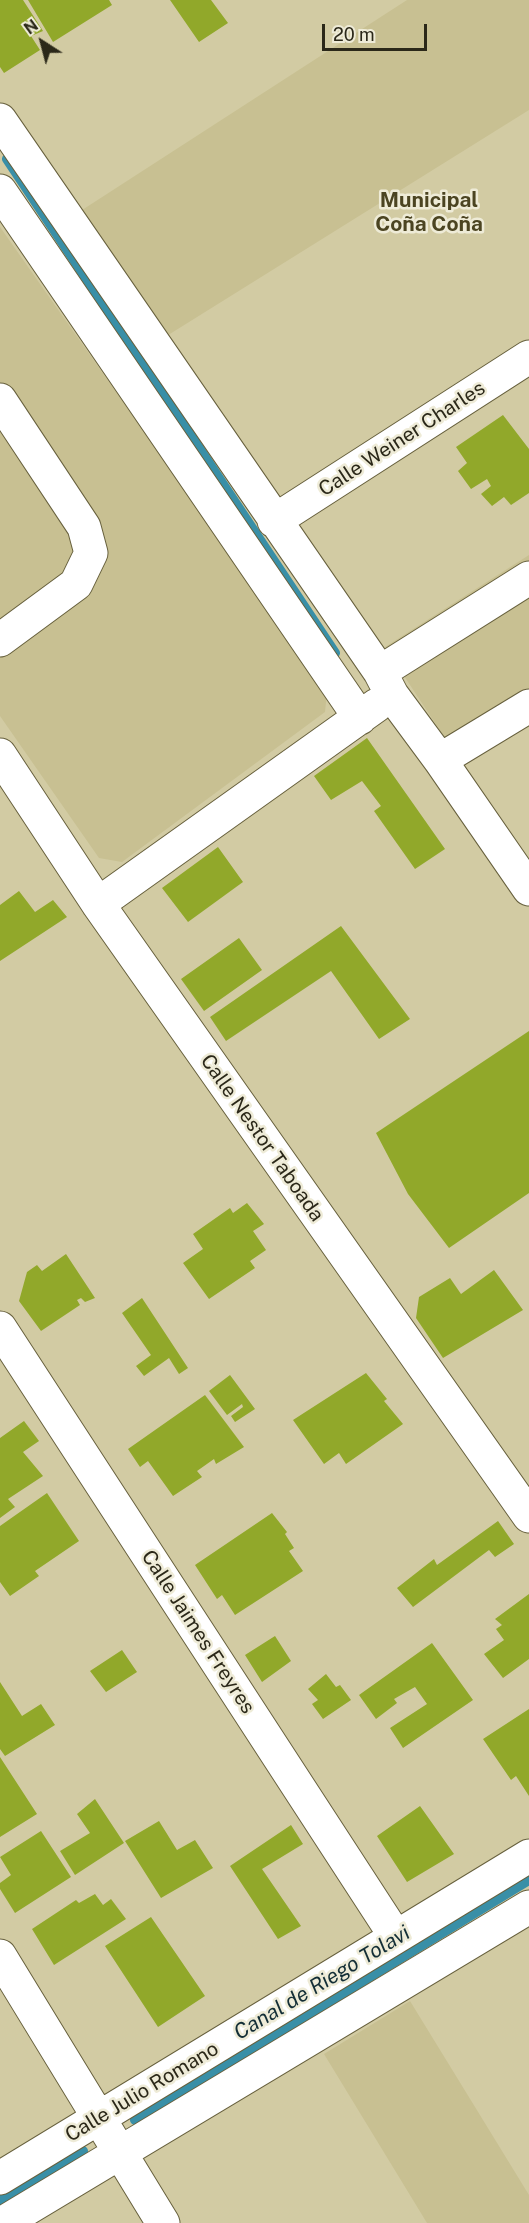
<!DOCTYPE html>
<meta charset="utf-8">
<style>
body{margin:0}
#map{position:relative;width:529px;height:2223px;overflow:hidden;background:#d2cba3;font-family:"Public Sans",sans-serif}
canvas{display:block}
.north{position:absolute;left:12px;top:12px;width:60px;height:60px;-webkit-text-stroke:4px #eeebd7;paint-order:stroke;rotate:324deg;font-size:16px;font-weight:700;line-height:24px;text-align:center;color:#2b2819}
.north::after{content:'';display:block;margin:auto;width:21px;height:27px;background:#2b2819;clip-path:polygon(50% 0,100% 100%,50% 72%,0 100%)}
.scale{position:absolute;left:322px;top:24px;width:105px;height:27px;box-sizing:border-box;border:3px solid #2b2819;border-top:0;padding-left:8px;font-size:18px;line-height:21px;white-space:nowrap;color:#2b2819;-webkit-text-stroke:4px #eeebd7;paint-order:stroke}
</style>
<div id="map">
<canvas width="529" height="2223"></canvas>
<div class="north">N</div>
<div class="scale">20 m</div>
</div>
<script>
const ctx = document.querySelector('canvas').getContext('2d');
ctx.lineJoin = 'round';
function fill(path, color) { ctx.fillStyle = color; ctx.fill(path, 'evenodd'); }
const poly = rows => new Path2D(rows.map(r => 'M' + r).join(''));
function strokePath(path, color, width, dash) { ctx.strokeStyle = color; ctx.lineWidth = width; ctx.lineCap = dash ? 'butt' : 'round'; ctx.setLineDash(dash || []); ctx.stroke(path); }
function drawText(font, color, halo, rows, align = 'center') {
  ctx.font = font + ' "Public Sans",sans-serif'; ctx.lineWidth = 5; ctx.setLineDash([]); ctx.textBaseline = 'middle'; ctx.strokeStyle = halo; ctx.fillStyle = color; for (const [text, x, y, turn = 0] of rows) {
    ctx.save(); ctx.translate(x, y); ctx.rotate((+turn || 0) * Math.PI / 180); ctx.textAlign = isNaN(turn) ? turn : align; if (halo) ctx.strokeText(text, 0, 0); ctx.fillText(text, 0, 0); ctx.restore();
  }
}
fill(poly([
 [407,0,529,0,529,110,165,337,79,212],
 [0,227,327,692,325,712,122,862,99,858,0,716],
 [529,555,529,719,460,761,385,647],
 [410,2001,529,2195,529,2223,427,2223,324,2054]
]), '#c8c092');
strokePath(poly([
 [7,159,335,653],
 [135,2120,529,1880],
 [0,2201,83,2151]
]), '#398fa7', 10);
fill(poly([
 [0,0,23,0,43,31,31,36,40,50,4,73,0,67],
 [28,0,109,0,112,5,53,42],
 [170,0,211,0,228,23,199,42],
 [503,415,529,449,529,493,511,505,504,497,492,506,481,494,491,486,487,479,471,489,458,471,467,463,456,447],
 [367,738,445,849,415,869,374,811,381,806,362,781,331,800,314,776],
 [218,847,243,882,188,922,162,888],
 [19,891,35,912,53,900,67,917,0,961,0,905],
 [341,926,410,1019,379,1039,331,971,226,1041,210,1017],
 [239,938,262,970,204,1011,181,979],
 [529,1031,529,1193,449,1248,408,1194,376,1133],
 [247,1203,264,1224,253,1231,266,1250,250,1261,255,1268,209,1299,183,1263,203,1249,193,1234,230,1208,233,1213],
 [66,1254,95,1298,85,1302,81,1298,77,1300,80,1305,41,1331,19,1301,27,1272,37,1265,42,1271],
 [494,1270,523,1310,443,1358,416,1318,419,1297,450,1278,461,1294],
 [142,1298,188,1368,179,1374,169,1358,144,1376,136,1366,151,1355,122,1313],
 [366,1373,387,1399,384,1401,403,1424,346,1464,339,1453,324,1464,293,1420],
 [230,1375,255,1409,235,1422,231,1416,243,1407,242,1404,227,1415,209,1391],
 [205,1395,244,1447,216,1464,214,1459,197,1471,202,1477,173,1496,148,1461,140,1467,128,1449],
 [24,1421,39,1441,23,1452,43,1476,8,1499,15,1507,0,1518,0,1438],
 [47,1493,79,1541,35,1571,39,1576,10,1596,0,1582,0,1526],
 [272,1513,287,1532,285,1534,294,1548,289,1551,303,1571,235,1615,222,1595,217,1599,195,1565],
 [498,1521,514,1544,495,1557,489,1550,413,1607,397,1588,434,1559,437,1565],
 [529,1594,529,1659,503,1678,484,1654,504,1640,496,1629,502,1625,495,1619],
 [275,1636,291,1661,262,1682,245,1655],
 [432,1643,473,1700,403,1748,390,1728,427,1704,415,1687,394,1699,397,1703,376,1719,359,1695],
 [122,1650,137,1672,106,1692,90,1671],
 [326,1674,336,1687,340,1685,351,1700,323,1719,312,1704,318,1700,308,1689],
 [0,1682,22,1716,41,1704,55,1725,5,1756,0,1749],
 [529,1709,529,1796,516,1776,511,1780,483,1739],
 [0,1757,37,1814,0,1837],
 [95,1799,124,1843,75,1875,60,1851,90,1833,77,1814],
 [420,1806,454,1854,407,1882,377,1836],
 [159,1821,177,1850,195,1840,213,1868,161,1898,125,1841],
 [291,1825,303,1844,262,1869,301,1926,278,1939,230,1866],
 [41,1831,71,1877,15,1913,0,1889,0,1883,11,1875,0,1857],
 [95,1894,103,1905,111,1899,126,1919,54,1965,32,1929,76,1900,79,1903],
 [151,1917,205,1996,158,2027,105,1946]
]), '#91a82a');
const minor = poly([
 [0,120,380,672,392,695,440,760,529,889],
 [0,191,360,718],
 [0,400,84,527,91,553,76,584,0,640],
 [274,521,529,357],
 [380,672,529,578],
 [0,755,98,904,529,1516],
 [440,760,529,706],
 [98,904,377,705],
 [0,1328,396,1937],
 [0,1956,163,2223],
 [0,2178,529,1856],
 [3,2223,529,1907]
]);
strokePath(minor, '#67603d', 35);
strokePath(minor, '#fff', 33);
drawText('20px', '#2b2819', '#eeebd7', [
 ["Calle Weiner Charles",402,439,-33],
 ["Calle Nestor Taboada",262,1138,55],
 ["Calle Jaimes Freyres",198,1632,57],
 ["Calle Julio Romano",142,2092,-31]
]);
drawText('bold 21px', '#4b4421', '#eeebd7', [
 ["Municipal",429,201],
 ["Coña Coña",429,225]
]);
drawText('italic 21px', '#132e36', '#eeebd7', [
 ["Canal de Riego Tolavi",322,1983,-31]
]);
</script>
